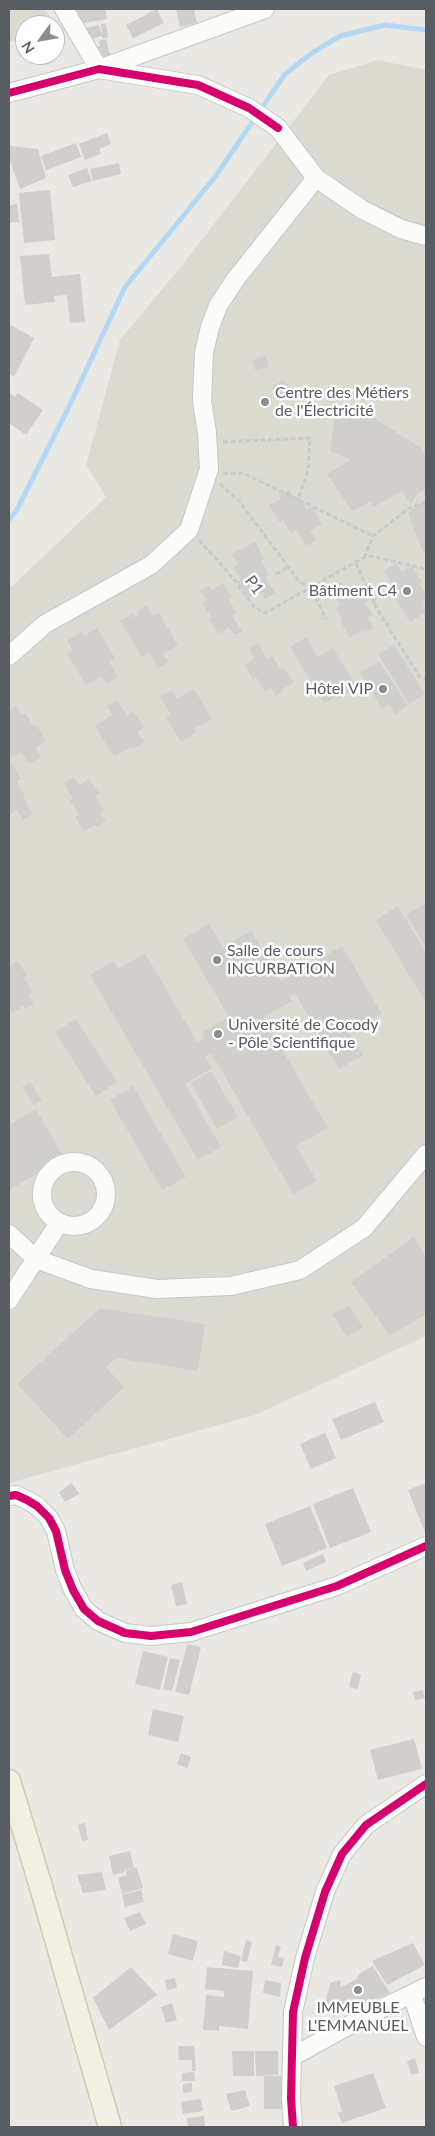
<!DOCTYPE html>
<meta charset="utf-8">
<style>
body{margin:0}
#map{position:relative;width:435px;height:2136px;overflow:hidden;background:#eae8e2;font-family:Lato,sans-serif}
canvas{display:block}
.frame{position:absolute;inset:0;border:10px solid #585d62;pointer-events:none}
.north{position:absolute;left:15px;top:15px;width:50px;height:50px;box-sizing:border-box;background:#fff;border:1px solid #bcbec0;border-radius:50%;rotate:238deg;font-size:14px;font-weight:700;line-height:20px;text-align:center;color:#585d62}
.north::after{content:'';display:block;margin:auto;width:18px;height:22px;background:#8b8e8f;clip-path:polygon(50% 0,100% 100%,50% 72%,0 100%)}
</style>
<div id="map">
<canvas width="435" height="2136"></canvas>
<div class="frame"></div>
<div class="north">N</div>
</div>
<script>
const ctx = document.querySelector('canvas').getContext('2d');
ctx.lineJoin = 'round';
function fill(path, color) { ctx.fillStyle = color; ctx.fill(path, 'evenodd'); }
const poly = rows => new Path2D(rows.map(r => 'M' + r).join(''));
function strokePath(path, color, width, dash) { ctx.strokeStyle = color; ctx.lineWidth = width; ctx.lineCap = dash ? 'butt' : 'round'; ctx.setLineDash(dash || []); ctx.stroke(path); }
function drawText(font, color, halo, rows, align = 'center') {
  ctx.font = font + ' Lato,sans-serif'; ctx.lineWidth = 5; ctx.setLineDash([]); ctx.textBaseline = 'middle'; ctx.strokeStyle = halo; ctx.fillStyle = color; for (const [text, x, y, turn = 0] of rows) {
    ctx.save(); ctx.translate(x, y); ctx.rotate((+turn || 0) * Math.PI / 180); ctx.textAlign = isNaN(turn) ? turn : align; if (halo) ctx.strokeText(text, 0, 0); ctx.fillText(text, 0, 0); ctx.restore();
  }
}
fill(poly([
 [9,9,45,9,55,25,25,25,25,38,9,42],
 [378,60,426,70,426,1336,255,1415,9,1483,9,589,106,497,86,465,120,340,184,263,329,75]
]), '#dcdbd2');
strokePath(poly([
 [9,520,16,511,67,411,125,287,215,177,285,74,312,53,340,36,385,25,426,30]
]), '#b4d9f6', 5);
fill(poly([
 [74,9,105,9,107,19,73,25],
 [157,9,164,23,133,38,126,25],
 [176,9,194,9,197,23,180,27],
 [101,24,106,24,108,38,102,38],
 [99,25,102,36,79,42,76,30],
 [106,39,110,55,95,58,92,48,100,46,99,41],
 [107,133,111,144,99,149,101,154,85,160,79,144],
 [76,143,81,157,46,170,41,156],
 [9,146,38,149,46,178,20,189,9,158],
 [119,163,121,174,93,181,90,169],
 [87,168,92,181,73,187,68,175],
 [50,190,55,240,24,243,19,193],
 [17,204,19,222,9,223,9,205],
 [49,254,52,277,80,274,85,322,70,323,67,295,54,296,55,302,25,305,20,256],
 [9,324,34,338,14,377,9,374],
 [266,356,269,367,255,370,252,360],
 [284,380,290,390,279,397,273,386],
 [9,393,15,397,18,393,43,410,26,435,9,423],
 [336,409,376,419,422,449,426,456,426,490,418,493,411,504,402,491,374,507,371,501,352,511,327,474,351,460,330,451],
 [289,490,295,499,299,497,307,510,311,507,322,524,310,531,316,540,306,546,296,530,291,533,283,520,279,522,269,505,281,499,279,496],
 [426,500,426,552,423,552,408,513],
 [255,542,264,558,261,561,269,575,265,578,275,593,265,599,260,591,248,598,237,581,241,580,233,567,238,564,232,554],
 [396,563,402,572,412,566,422,582,419,584,426,595,426,599,422,602,426,612,410,622,388,588,393,584,384,571],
 [341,582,346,590,358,584,368,601,365,603,373,615,368,618,374,628,365,633,363,630,350,638,341,622,343,620,336,608,341,606,330,588],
 [223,583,232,597,228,599,237,613,232,616,242,631,234,635,229,627,218,634,209,619,212,618,202,603,206,600,200,591,209,586,212,590],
 [146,606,153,616,159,613,178,645,163,654,168,662,158,668,149,653,142,657,120,621,133,614,135,618,139,616,137,611],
 [97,628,115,658,109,662,118,677,106,684,102,676,86,685,67,654,73,651,67,641,81,632,84,636],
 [306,637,318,657,333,648,357,687,337,699,335,697,324,703,290,647],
 [258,643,267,659,272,656,281,670,284,668,294,682,283,689,284,691,276,696,270,687,265,691,256,677,253,679,244,665,255,658,249,649],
 [394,645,425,694,409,704,378,654],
 [379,661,408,706,395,714,389,704,382,709,360,673],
 [194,689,212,719,194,729,196,732,181,742,166,717,171,714,160,697,172,690,177,699],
 [117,700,127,715,134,711,144,728,137,732,144,742,133,749,131,747,114,757,95,726,112,715,107,706],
 [16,705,22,715,25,713,34,727,37,726,46,741,35,748,41,757,29,764,21,752,12,758,9,753,9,710],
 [12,764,21,779,17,782,25,796,23,797,33,814,23,820,17,810,9,815,9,766],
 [74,777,79,785,89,779,99,793,95,796,104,810,100,813,106,821,97,827,95,825,84,831,75,817,79,815,70,801,73,798,64,783],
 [426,903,426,948,406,915],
 [398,906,426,953,426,1003,376,920],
 [209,924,223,947,251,931,281,981,342,946,382,1014,357,1028,355,1026,349,1030,363,1055,339,1069,295,993,289,996,292,1001,263,1017,328,1128,296,1146,317,1181,293,1194,212,1054,205,1057,212,1068,185,1084,221,1147,198,1160,90,975,114,961,118,969,145,953,197,1042,204,1038,201,1033,229,1017,183,939],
 [18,961,27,976,24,978,32,992,28,995,34,1003,25,1009,23,1006,12,1013,9,1008,9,966],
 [76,1019,117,1082,96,1096,55,1032],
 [211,1071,238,1117,217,1129,191,1083],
 [30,1082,42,1100,34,1106,22,1087],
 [133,1086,186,1177,162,1190,110,1100],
 [36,1109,64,1158,11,1189,9,1185,9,1125],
 [414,1237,426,1257,426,1314,390,1336,351,1282],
 [349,1305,363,1328,347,1337,333,1314],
 [100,1308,205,1324,198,1371,116,1358,106,1367,124,1387,68,1439,17,1384],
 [375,1402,384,1422,341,1440,332,1419],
 [325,1433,336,1458,311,1469,300,1444],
 [72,1483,79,1494,65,1502,59,1492],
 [426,1483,426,1535,408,1490],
 [353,1488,371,1532,330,1548,313,1504],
 [310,1506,327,1548,282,1566,265,1524],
 [323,1554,326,1562,306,1571,303,1563],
 [182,1582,187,1604,176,1606,171,1585],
 [187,1644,201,1647,189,1695,175,1692],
 [143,1651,168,1657,160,1690,135,1684],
 [170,1658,180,1660,172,1691,163,1689],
 [353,1672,361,1674,358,1689,349,1687],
 [423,1690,425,1698,415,1700,413,1692],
 [153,1709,184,1716,178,1742,148,1735],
 [414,1739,422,1769,378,1780,370,1750],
 [181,1753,191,1757,187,1768,177,1764],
 [85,1823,88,1840,82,1841,78,1825],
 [130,1851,134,1868,125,1870,124,1866,125,1872,113,1875,109,1856],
 [134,1868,137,1868,143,1888,122,1894,118,1878,127,1875,126,1871],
 [102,1872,106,1890,83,1893,77,1875],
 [141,1890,144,1902,125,1907,122,1895],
 [140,1912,146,1924,130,1931,124,1918],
 [173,1934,198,1941,193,1961,168,1954],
 [246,1940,252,1942,247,1962,241,1961],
 [413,1943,425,1965,387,1985,372,1961],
 [276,1945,281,1946,278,1957,284,1958,282,1967,271,1965],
 [224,1951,241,1956,238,1968,222,1965],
 [373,1966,390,1993,333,2017,325,2005,330,1983,340,1980,341,1987,357,1979,359,1974],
 [131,1967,157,1995,109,2030,93,1998],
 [207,1967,253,1971,248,2029,219,2026,219,2031,203,2030,206,1995,224,1997,224,1991,205,1989],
 [175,1978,177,1988,167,1990,165,1980],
 [265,1980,281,1983,280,1997,263,1993],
 [172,2003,177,2020,166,2023,161,2007],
 [178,2046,194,2046,196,2071,192,2071,192,2060,179,2060],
 [232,2051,254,2051,254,2076,233,2076],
 [255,2051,278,2051,278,2075,256,2076],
 [415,2058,419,2073,411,2075,407,2061],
 [194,2072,195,2081,182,2081,182,2073],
 [373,2073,386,2108,342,2123,338,2113,342,2111,334,2086],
 [264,2076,282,2076,282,2109,264,2109],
 [192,2083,192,2092,183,2093,183,2084],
 [245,2090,250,2106,231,2111,226,2094],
 [201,2099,203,2111,183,2114,181,2102],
 [204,2116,205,2126,188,2127,187,2118]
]), '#d0cfcc');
const minor = poly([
 [64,9,99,69,265,9],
 [9,93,99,69,198,85,249,108,278,128,316,178,363,210,401,229,426,236],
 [9,656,45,624,151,565,189,530,209,469,207,433,202,401,204,353,210,327,218,306,235,280,316,178],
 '42 1194a32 32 0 1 1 64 0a32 32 0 1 1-64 0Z',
 [9,1234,36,1259,91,1279,157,1289,231,1286,300,1270,364,1228,426,1154],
 [9,1300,59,1223],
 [9,1496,16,1495,27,1500,37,1506,49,1518,56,1531,65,1570,73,1590,84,1609,98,1621,125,1633,151,1636,191,1632,337,1586,426,1546],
 [412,1995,426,2037],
 [292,2057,364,2017,426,1987],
 [293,2127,291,2098,293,2012,305,1958,325,1892,342,1854,366,1825,426,1784]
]);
const major = poly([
 [9,1781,39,1880,110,2127]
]);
strokePath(minor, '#c7c7c7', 20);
strokePath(major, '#d3caae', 25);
strokePath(poly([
 [223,442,310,438,308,470,298,500],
 [223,474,243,473,373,536],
 [220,484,239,501,299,581,311,588,326,619],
 [199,540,234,579,253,606,265,613,363,558,371,556,426,569],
 [364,558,373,536,408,509,426,502],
 [356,563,374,604,375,593],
 [276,574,289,567],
 [374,604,419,676,426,679]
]), '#c5ccc9', 3, [5, 2.5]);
strokePath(minor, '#fcfcfb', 18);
strokePath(major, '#f2f0e5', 22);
strokePath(poly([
 [9,93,99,69,198,85,249,108,278,128],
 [9,1496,16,1495,27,1500,37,1506,49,1518,56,1531,65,1570,73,1590,84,1609,98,1621,125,1633,151,1636,191,1632,337,1586,426,1546],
 [293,2127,291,2098,293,2012,305,1958,325,1892,342,1854,366,1825,426,1784]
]), '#d6006c', 8);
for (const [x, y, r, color] of [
 [265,402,5,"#8b8e8f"],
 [407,591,5,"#8b8e8f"],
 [383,689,5,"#8b8e8f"],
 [217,960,5,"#8b8e8f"],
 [218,1034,5,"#8b8e8f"],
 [358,1990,5,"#8b8e8f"]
]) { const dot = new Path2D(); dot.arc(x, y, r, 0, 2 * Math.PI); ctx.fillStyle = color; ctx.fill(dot); strokePath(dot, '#fff', 2); }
drawText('16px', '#585d62', '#fff', [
 ["Centre des Métiers",275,393],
 ["de l'Électricité",275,411],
 ["Bâtiment C4",397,591,"right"],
 ["Hôtel VIP",373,689,"right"],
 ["Salle de cours",227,951],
 ["INCURBATION",227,969],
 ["Université de Cocody",228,1025],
 ["- Pôle Scientifique",228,1043],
 ["IMMEUBLE",358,2008,"center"],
 ["L'EMMANUEL",358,2026,"center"]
], 'left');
drawText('16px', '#585d62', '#fff', [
 ["P1",254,585,54]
]);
</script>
